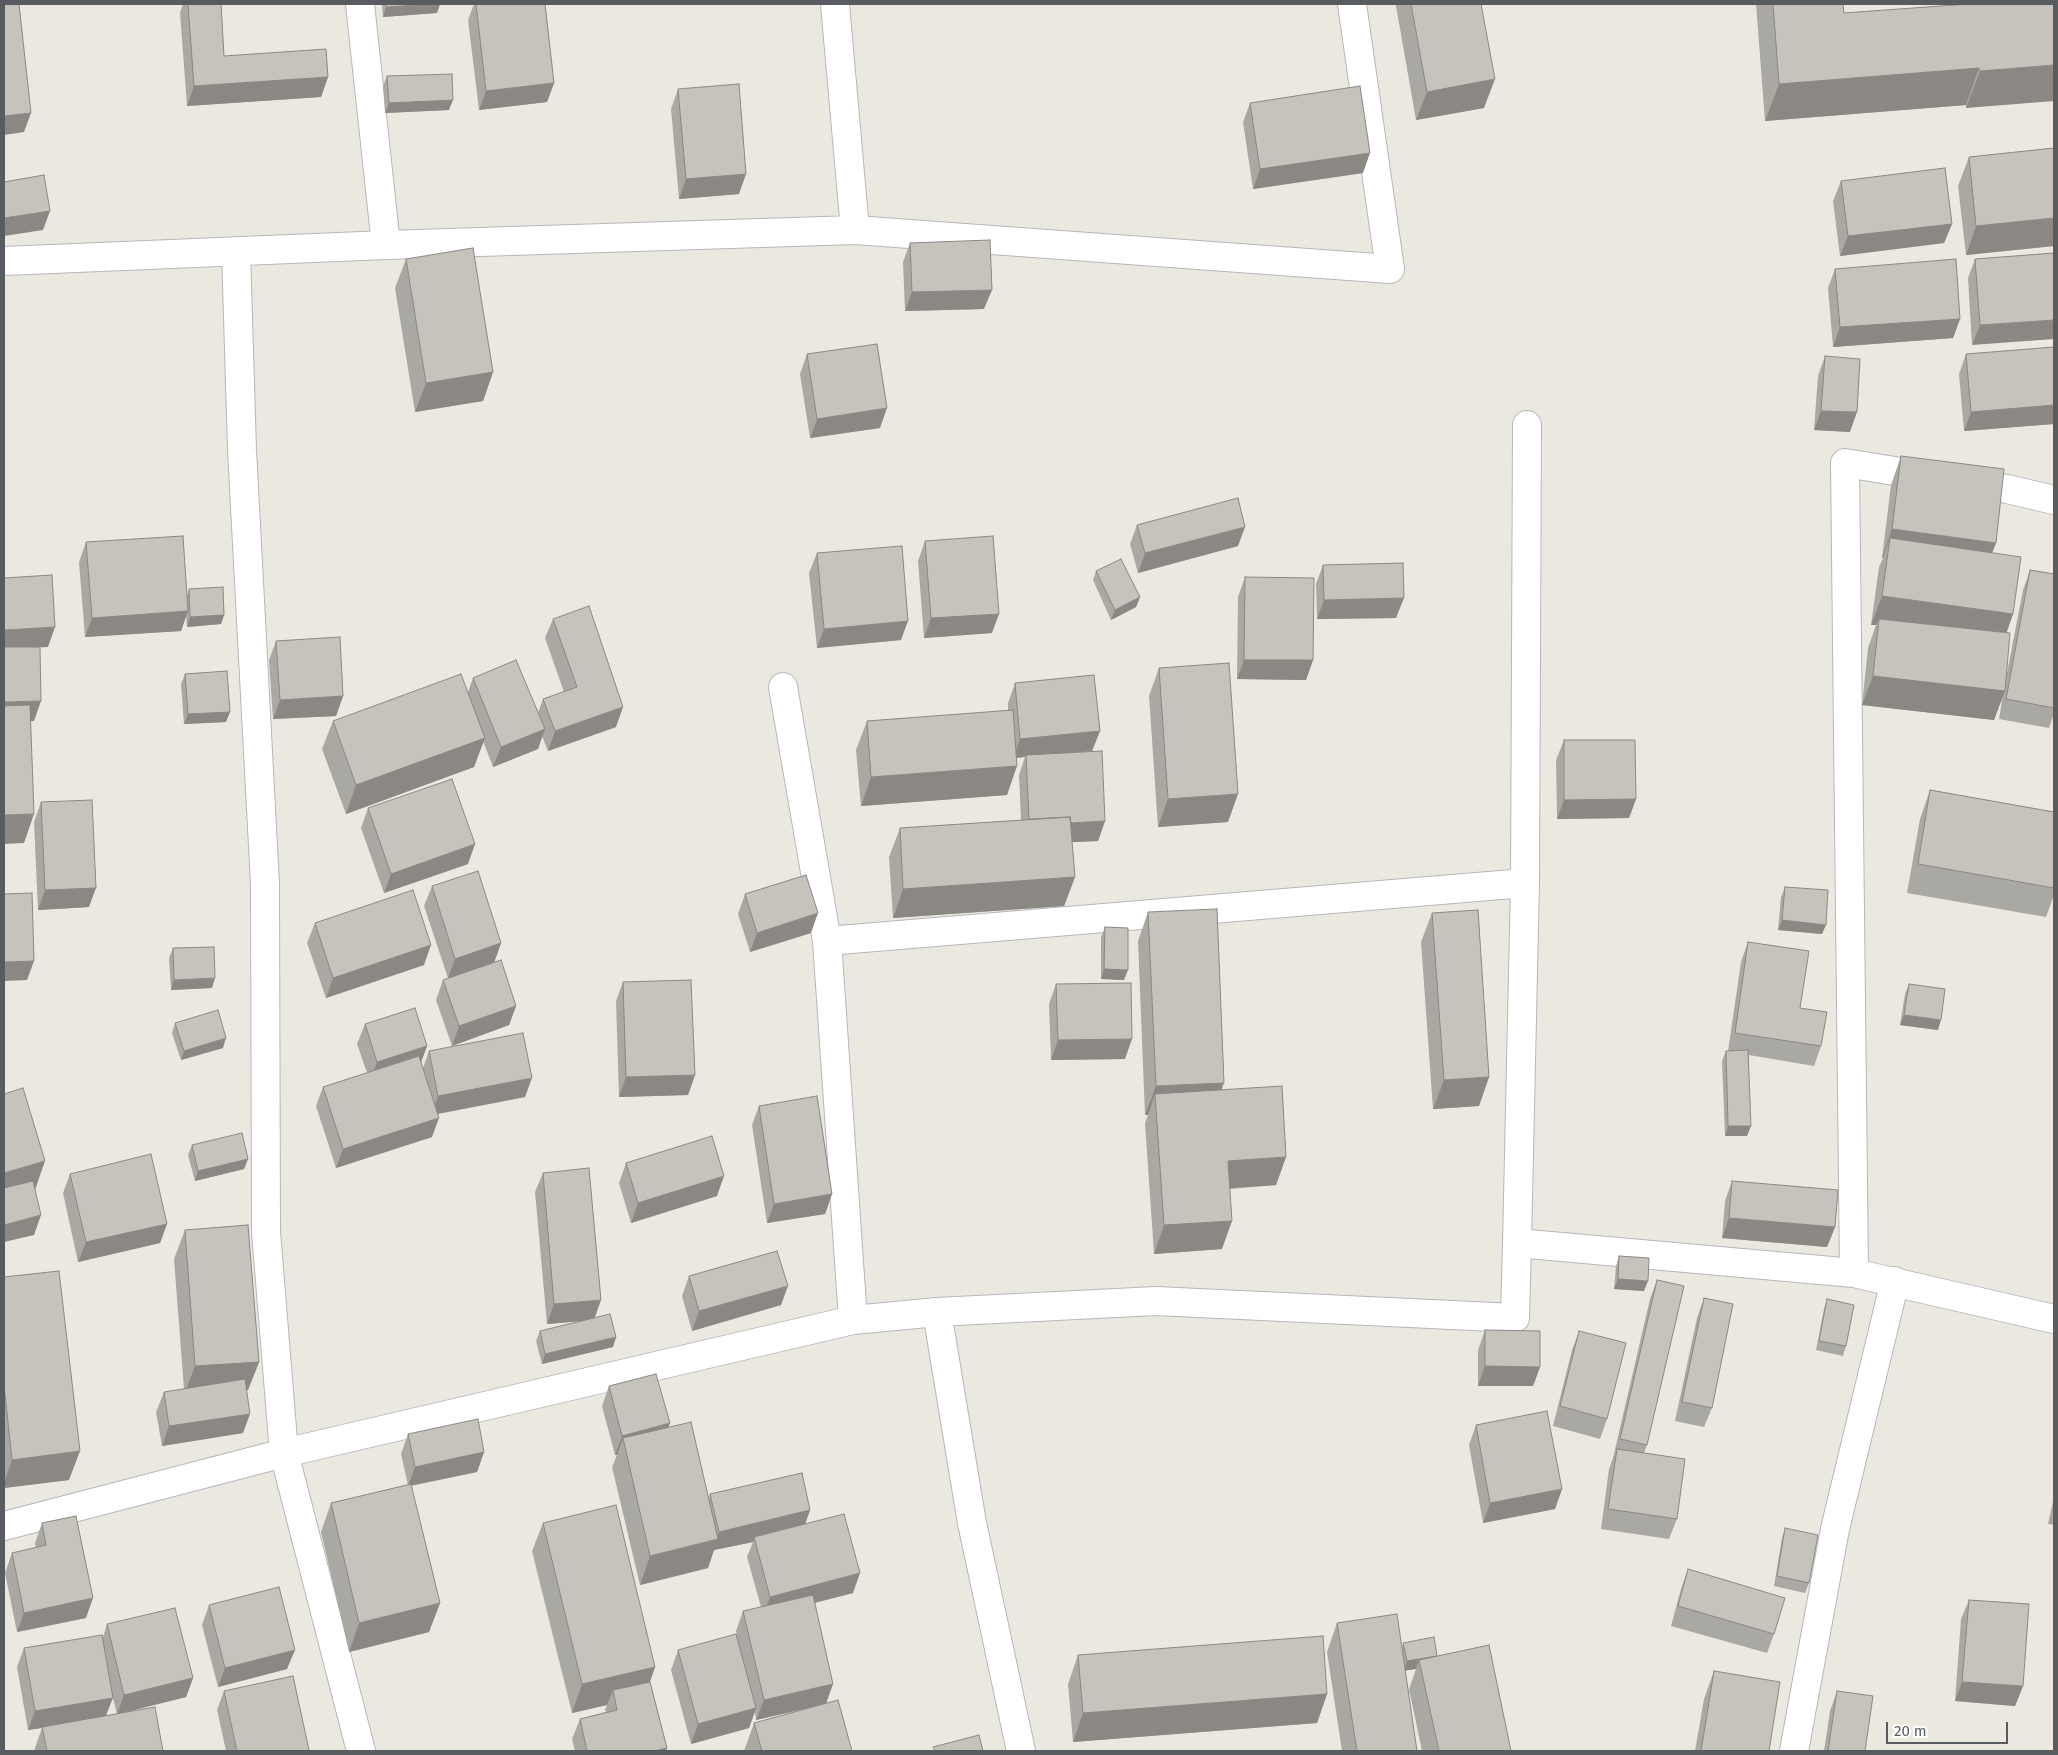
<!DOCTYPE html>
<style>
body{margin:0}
#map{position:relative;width:2058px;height:1755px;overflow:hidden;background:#ebe9df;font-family:"Fira Sans",sans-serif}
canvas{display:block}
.frame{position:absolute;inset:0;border:5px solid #585b60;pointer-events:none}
.scale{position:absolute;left:1886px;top:1722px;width:122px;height:22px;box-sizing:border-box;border:2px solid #585b60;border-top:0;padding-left:6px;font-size:15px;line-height:18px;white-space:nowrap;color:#585b60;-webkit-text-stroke:4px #fff;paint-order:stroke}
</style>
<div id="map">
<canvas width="2058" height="1755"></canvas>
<div class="frame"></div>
<div class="scale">20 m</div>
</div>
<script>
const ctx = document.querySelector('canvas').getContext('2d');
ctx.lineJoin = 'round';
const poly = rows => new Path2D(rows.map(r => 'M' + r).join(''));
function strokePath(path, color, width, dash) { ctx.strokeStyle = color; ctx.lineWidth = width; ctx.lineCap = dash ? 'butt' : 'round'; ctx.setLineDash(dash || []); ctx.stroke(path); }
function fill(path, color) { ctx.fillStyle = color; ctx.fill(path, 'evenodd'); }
const minor = poly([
 [360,4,386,245],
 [835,4,855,230],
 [236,251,242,450,265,884,266,1232,284,1453,361,1751],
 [4,261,386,245,855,230,1390,269,1352,4],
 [783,687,827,941,853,1320],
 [827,941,1525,883],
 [1517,1243,1525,883,1527,425],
 [1854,1273,1845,463,2007,489,2054,500],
 [937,1312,972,1523,1021,1751],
 [4,1526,284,1453,853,1320,937,1312,1156,1301,1515,1318,1517,1243,1854,1273,2054,1319],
 [1794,1751,1835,1529,1895,1281]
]);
strokePath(minor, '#b5b7bc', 30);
strokePath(minor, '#fff', 28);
fill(poly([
 [183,4,221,4,224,56,328,77,321,97,187,106,180,13],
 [382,4,440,4,437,13,383,17],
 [474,4,545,4,554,83,547,102,479,110,468,20],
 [1396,4,1481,4,1484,108,1416,120,1396,6],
 [1756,4,1843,4,1844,13,1958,5,1958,4,2054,4,1966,108,1966,105,1765,121],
 [387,76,449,110,385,113,383,86],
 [678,89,739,194,679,199,671,109],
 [1250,103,1363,173,1253,189,1243,122],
 [2054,148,2054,246,1966,255,1958,186,1969,157],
 [1841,181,1952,224,1944,243,1840,256,1833,201],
 [910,243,984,309,905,311,903,262],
 [2054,253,1972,345,1968,278,1975,259],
 [406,259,493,372,483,401,415,412,395,288],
 [1835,269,1960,319,1953,338,1833,347,1828,288],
 [2054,347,2054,424,1964,431,1959,374,1966,354],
 [807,354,880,428,810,438,800,374],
 [1825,356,1850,432,1814,430,1818,376],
 [1901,456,1996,543,1992,553,2013,614,2006,633,2005,683,2023,590,2030,570,2054,574,2054,714,2049,728,1999,719,2003,694,1994,720,1862,705,1868,648,1876,625,1871,625,1879,567,1883,558,1882,558,1891,485],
 [1137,525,1238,546,1138,573,1130,544],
 [925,541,992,633,924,638,918,561],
 [86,542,187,596,189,589,224,615,221,624,187,627,186,615,181,631,85,637,79,562],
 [817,553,901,640,817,648,809,573],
 [1323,565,1396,618,1317,619,1316,584],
 [1096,571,1140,597,1136,607,1111,620,1093,580],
 [1245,577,1313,660,1306,680,1237,679,1238,597],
 [553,619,616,727,548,751,542,736,538,749,493,767,483,741,474,767,346,814,322,749,333,721,468,692,473,678,538,713,543,699,564,692,545,638],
 [276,641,343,696,336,716,273,719,269,660],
 [1159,668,1228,822,1158,827,1149,696],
 [185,674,226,722,184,724,181,684],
 [1015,683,1100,731,1092,751,1067,753,1105,821,1098,841,1072,842,1075,877,1064,906,893,918,889,857,900,828,1021,820,1019,775,1025,757,1017,758,1007,795,861,806,856,750,867,721,1008,711,1008,703],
 [1564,740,1636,799,1629,818,1557,819,1556,760],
 [1930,790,2054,812,2054,895,2046,917,1907,893,1920,819],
 [41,802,89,907,38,910,34,822],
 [368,808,468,864,384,893,361,828],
 [432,886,501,943,494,962,516,1006,509,1025,452,1046,436,1000,443,980,448,978,424,906],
 [1785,887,1822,934,1778,930,1781,897],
 [745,894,811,933,750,952,738,914],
 [1148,912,1222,1089,1286,1157,1276,1185,1230,1189,1222,1249,1154,1254,1145,1123,1148,1115,1145,1115,1138,941],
 [1432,913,1489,1077,1479,1106,1433,1109,1421,942],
 [315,923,424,965,326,998,307,943],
 [1105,927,1124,980,1101,979,1101,937],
 [1748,942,1800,1008,1821,1046,1814,1066,1749,1055,1747,1136,1725,1136,1722,1061,1726,1051,1728,1051,1741,962],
 [173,948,212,988,171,990,169,958],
 [623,982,695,1075,688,1095,619,1097,616,1001],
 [1056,984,1125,1059,1051,1060,1049,1004],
 [1909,984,1938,1030,1900,1025,1905,994],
 [175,1023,223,1048,181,1060,172,1033],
 [365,1024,427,1046,421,1062,423,1068,429,1051,525,1097,438,1114,432,1137,336,1168,316,1106,323,1087,367,1073,357,1044],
 [759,1106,832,1194,825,1214,767,1223,752,1125],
 [192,1145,248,1159,244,1169,195,1181,188,1155],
 [626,1163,717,1196,631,1223,619,1183],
 [543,1173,595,1317,616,1337,613,1347,542,1364,536,1341,540,1331,581,1321,547,1324,535,1192],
 [70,1174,167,1224,160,1243,78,1262,63,1193],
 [1732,1181,1835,1227,1827,1247,1722,1238,1725,1201],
 [185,1230,259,1362,248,1390,247,1390,243,1433,162,1446,156,1412,164,1392,184,1389,174,1259],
 [1619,1256,1644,1291,1614,1289,1616,1266],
 [689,1276,781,1305,692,1331,682,1296],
 [4,1277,69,1480,4,1488],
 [1657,1280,1647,1445,1644,1453,1677,1519,1669,1539,1601,1529,1609,1469,1613,1458,1650,1299],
 [1704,1298,1712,1408,1704,1427,1675,1421,1697,1318],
 [1827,1299,1846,1346,1843,1356,1816,1350,1824,1309],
 [1485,1330,1540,1367,1533,1386,1478,1386,1478,1350],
 [1579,1331,1607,1419,1600,1439,1553,1426,1572,1350],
 [609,1386,670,1423,668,1427,709,1498,710,1494,810,1510,805,1524,853,1593,814,1603,826,1703,852,1751,744,1751,754,1723,819,1705,756,1720,755,1712,749,1728,691,1744,671,1670,678,1650,737,1635,736,1631,743,1611,761,1607,747,1557,753,1542,714,1550,708,1568,640,1585,612,1467,617,1455,615,1455,602,1406],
 [1476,1425,1562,1489,1555,1509,1483,1523,1469,1445],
 [408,1434,484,1452,477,1472,411,1486,440,1603,429,1632,349,1652,321,1532,331,1503,408,1485,401,1454],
 [2054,1497,2054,1525,2048,1524],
 [42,1523,86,1618,17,1632,5,1573,12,1553,36,1548,35,1543],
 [543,1523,655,1667,650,1682,667,1748,666,1751,575,1751,572,1739,580,1719,606,1712,605,1710,607,1705,572,1713,532,1551],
 [1785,1528,1809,1583,1805,1593,1774,1586,1782,1538],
 [1688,1569,1774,1634,1767,1653,1671,1626,1681,1589],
 [1969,1600,2023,1686,2015,1706,1955,1701,1961,1619],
 [209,1605,287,1669,218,1687,202,1625],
 [1337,1623,1402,1648,1403,1643,1437,1656,1511,1751,1422,1751,1409,1689,1416,1669,1405,1670,1417,1751,1342,1751,1327,1652],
 [107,1624,193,1678,186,1697,131,1711,163,1751,34,1751,42,1728,28,1730,17,1667,24,1648,103,1637],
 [111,1690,117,1714,106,1716],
 [1078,1655,1327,1694,1317,1723,1073,1742,1068,1684],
 [1714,1671,1769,1751,1695,1751,1704,1699],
 [224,1691,309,1750,309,1751,226,1751,217,1710],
 [1837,1691,1865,1751,1824,1751,1830,1711]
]), '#aaa8a3');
fill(poly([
 [432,4,440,4,437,13,383,17,386,7],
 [2054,65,2054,101,1966,108,1980,71],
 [1979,68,1966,105,1765,121,1779,84],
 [328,77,321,97,187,106,194,86],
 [1495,79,1484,108,1416,120,1427,92],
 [554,83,547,102,479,110,486,91],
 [453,100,449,110,385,113,389,103],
 [31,113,24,132,4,135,4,116],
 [1370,153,1363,173,1253,189,1260,169],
 [746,174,739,194,679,199,686,179],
 [50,211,43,230,4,236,4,218],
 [2054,218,2054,246,1966,255,1976,226],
 [1952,224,1944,243,1840,256,1848,236],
 [992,290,984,309,905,311,912,292],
 [1960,319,1953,338,1833,347,1840,327],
 [2054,320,2054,339,1972,345,1980,325],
 [493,372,483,401,415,412,426,383],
 [2054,405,2054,424,1964,431,1971,412],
 [887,408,880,428,810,438,817,419],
 [1821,411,1857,412,1850,432,1814,430],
 [1245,527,1238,546,1138,573,1145,553],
 [1892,529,1996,543,1985,571,1890,538,1883,558,1882,558],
 [1882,596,2013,614,2003,643,1879,619,1876,625,1871,625],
 [1140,597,1136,607,1111,620,1115,610],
 [1404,598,1396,618,1317,619,1324,600],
 [188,611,181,631,85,637,92,618],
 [999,614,992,633,924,638,931,618],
 [224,615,221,624,187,627,190,617],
 [908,621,901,640,817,648,824,629],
 [55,627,48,647,4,649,4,630],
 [1244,660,1313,660,1306,680,1237,679],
 [1873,676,2005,691,1994,720,1862,705],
 [343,696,336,716,273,719,280,700],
 [41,701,34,721,4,722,4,702],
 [623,707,616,727,548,751,555,731],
 [230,712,226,722,184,724,188,714],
 [545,729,538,749,493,767,501,747],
 [1100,731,1092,751,1026,757,1026,755,1025,757,1013,758,1020,739],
 [485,738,474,767,346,814,356,785],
 [1017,766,1007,795,861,806,871,777],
 [1238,794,1228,822,1158,827,1168,799],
 [1636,799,1629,818,1557,819,1564,800],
 [34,814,24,843,4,844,4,815],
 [1105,821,1098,841,1023,844,1030,825],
 [475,844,468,864,384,893,391,874],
 [1075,877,1064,906,893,918,903,889],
 [96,888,89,907,38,910,45,890],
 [818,913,811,933,750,952,757,933],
 [1782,920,1826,925,1822,934,1778,930],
 [501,943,494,963,448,978,455,959],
 [431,945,424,965,326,998,333,978],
 [34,961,27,980,4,981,4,962],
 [1104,969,1128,970,1124,980,1101,979],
 [215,978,212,988,171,990,174,980],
 [516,1006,509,1025,452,1046,459,1026],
 [1904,1015,1941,1020,1938,1030,1900,1025],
 [226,1038,223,1048,181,1060,184,1051],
 [1132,1039,1125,1059,1051,1060,1058,1040],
 [427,1046,420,1065,370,1082,377,1062],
 [695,1075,688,1095,619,1097,626,1077],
 [1489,1077,1479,1106,1433,1109,1444,1080],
 [532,1078,525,1097,431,1115,438,1096],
 [1224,1083,1213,1112,1155,1094,1148,1115,1145,1115,1156,1086],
 [439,1118,432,1137,336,1168,343,1149],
 [1728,1126,1751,1126,1747,1136,1725,1136],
 [1286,1157,1276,1185,1218,1189,1228,1161],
 [248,1159,244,1169,195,1181,198,1171],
 [45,1161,35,1190,4,1199,4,1173],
 [724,1176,717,1196,631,1223,638,1203],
 [832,1194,825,1214,767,1223,774,1204],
 [41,1215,34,1235,4,1242,4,1225],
 [1729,1218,1835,1227,1827,1247,1722,1238],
 [1232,1221,1222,1249,1154,1254,1164,1225],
 [167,1224,160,1243,78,1262,86,1242],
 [1618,1279,1648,1281,1644,1291,1614,1289],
 [788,1286,781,1305,692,1331,699,1311],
 [601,1300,594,1320,547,1324,554,1304],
 [616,1337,613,1347,542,1364,545,1354],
 [259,1362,248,1390,184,1395,195,1366],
 [1485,1366,1540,1367,1533,1386,1478,1386],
 [250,1414,243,1433,162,1446,169,1426],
 [670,1423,663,1442,623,1438,617,1455,615,1455,622,1436],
 [80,1451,69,1480,4,1488,4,1483,12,1460],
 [484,1452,477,1472,408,1486,415,1467],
 [1562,1489,1555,1509,1483,1523,1490,1503],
 [810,1510,803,1530,754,1537,753,1542,714,1550,708,1568,640,1585,650,1556,716,1540,719,1532],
 [860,1573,853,1593,763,1616,770,1597],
 [93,1598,86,1618,17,1632,24,1613],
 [440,1603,429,1632,349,1652,359,1623],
 [295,1650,287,1669,218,1687,225,1668],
 [1437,1656,1419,1660,1416,1669,1403,1671,1407,1661],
 [655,1667,645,1695,613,1690,607,1705,572,1713,582,1684],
 [193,1678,186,1697,117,1714,124,1695],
 [1962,1682,2023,1686,2015,1706,1955,1701],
 [833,1684,826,1704,756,1720,764,1700],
 [1327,1694,1317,1723,1073,1742,1083,1713],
 [113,1698,105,1718,28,1730,35,1711],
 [756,1708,749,1728,691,1744,698,1724],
 [667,1748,666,1751,654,1751]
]), '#8b8884');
const building = poly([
 [4,4,19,4,31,113,4,116,4,4],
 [188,4,221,4,224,56,326,49,328,77,194,86,188,4],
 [386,4,432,4,386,7,386,4],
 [476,4,545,4,554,83,486,91,476,4],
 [1411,4,1481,4,1495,79,1427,92,1411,4],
 [1773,4,1843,4,1844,13,1968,4,2054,4,2054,65,1980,71,1979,68,1779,84,1773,4],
 [452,74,453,100,389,103,387,76,452,74],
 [739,84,746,174,686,179,678,89,739,84],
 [1360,86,1370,153,1260,169,1250,103,1360,86],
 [2054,148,2054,218,1976,226,1969,157,2054,148],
 [1945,168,1952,224,1848,236,1841,181,1945,168],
 [44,175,50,211,4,218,4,182,44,175],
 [990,240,992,290,912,292,910,243,990,240],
 [473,248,493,372,426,383,406,259,473,248],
 [2054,253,2054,320,1980,325,1975,259,2054,253],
 [1956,259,1960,319,1840,327,1835,269,1956,259],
 [877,344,887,408,817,419,807,354,877,344],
 [2054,347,2054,405,1971,412,1966,354,2054,347],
 [1825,356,1860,359,1857,412,1821,411,1825,356],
 [1901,456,2004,469,1996,543,1892,529,1901,456],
 [1238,498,1245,527,1145,553,1137,525,1238,498],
 [183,536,188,611,92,618,86,542,183,536],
 [993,536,999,614,931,618,925,541,993,536],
 [1890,538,2021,557,2013,614,1882,596,1890,538],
 [902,546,908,621,824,629,817,553,902,546],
 [1121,559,1140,597,1115,610,1096,571,1121,559],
 [1403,563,1404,598,1324,600,1323,565,1403,563],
 [2030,570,2054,574,2054,708,2006,699,2030,570],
 [52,575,55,627,4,630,4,578,52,575],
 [1245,577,1314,578,1313,660,1244,660,1245,577],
 [223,587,224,615,190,617,189,589,223,587],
 [589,606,623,707,555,731,543,699,577,687,553,619,589,606],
 [1879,619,2010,633,2005,691,1873,676,1879,619],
 [340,637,343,696,280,700,276,641,340,637],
 [4,647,40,647,41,701,4,702,4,647],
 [516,660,545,729,501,747,473,678,516,660],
 [1229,663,1238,794,1168,799,1159,668,1229,663],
 [227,671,230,712,188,714,185,674,227,671],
 [461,674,485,738,356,785,333,721,461,674],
 [1094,675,1100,731,1020,739,1015,683,1094,675],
 [30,705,34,814,4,815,4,706,30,705],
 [1013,710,1017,766,871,777,867,721,1013,710],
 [1564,740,1635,740,1636,799,1564,800,1564,740],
 [1102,751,1105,821,1071,823,1070,817,1029,819,1026,755,1102,751],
 [452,779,475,844,391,874,368,808,452,779],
 [1930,790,2054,812,2054,888,1918,864,1930,790],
 [92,800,96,888,45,890,41,802,92,800],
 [1070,817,1075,877,903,889,900,828,1070,817],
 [478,871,501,943,455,959,432,886,478,871],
 [806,875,818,913,757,933,745,894,806,875],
 [1785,887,1828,890,1826,925,1782,920,1785,887],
 [413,890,431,945,333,978,315,923,413,890],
 [32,893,34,961,4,962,4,894,32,893],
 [1217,909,1224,1083,1156,1086,1148,912,1217,909],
 [1478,910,1489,1077,1444,1080,1432,913,1478,910],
 [1105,927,1128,928,1128,970,1104,969,1105,927],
 [1748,942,1809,951,1800,1008,1827,1012,1821,1046,1735,1033,1748,942],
 [214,947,215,978,174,980,173,948,214,947],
 [501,960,516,1006,459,1026,443,980,501,960],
 [691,980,695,1075,626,1077,623,982,691,980],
 [1131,983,1132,1039,1058,1040,1056,984,1131,983],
 [1909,984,1945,989,1941,1020,1904,1015,1909,984],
 [415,1008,427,1046,377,1062,365,1024,415,1008],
 [218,1010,226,1038,184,1051,175,1023,218,1010],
 [523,1033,532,1078,438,1096,429,1051,523,1033],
 [1748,1050,1751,1126,1728,1126,1726,1051,1748,1050],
 [419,1056,439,1118,343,1149,323,1087,419,1056],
 [1282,1086,1286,1157,1228,1161,1232,1221,1164,1225,1155,1094,1282,1086],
 [23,1088,45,1161,4,1173,4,1094,23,1088],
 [817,1096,832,1194,774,1204,759,1106,817,1096],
 [242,1133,248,1159,198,1171,192,1145,242,1133],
 [712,1136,724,1176,638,1203,626,1163,712,1136],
 [151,1154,167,1224,86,1242,70,1174,151,1154],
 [589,1168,601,1300,554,1304,543,1173,589,1168],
 [33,1181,41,1215,4,1225,4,1188,33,1181],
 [1732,1181,1838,1190,1835,1227,1729,1218,1732,1181],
 [248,1225,259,1362,195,1366,185,1230,248,1225],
 [777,1251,788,1286,699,1311,689,1276,777,1251],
 [1619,1256,1649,1258,1648,1281,1618,1279,1619,1256],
 [59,1271,80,1451,12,1460,4,1385,4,1277,59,1271],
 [1657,1280,1684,1286,1647,1445,1620,1439,1657,1280],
 [1704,1298,1733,1304,1712,1408,1682,1402,1704,1298],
 [1827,1299,1854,1305,1846,1346,1819,1341,1827,1299],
 [610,1314,616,1337,545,1354,540,1331,610,1314],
 [1485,1330,1540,1331,1540,1367,1485,1366,1485,1330],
 [1579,1331,1626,1343,1607,1419,1560,1406,1579,1331],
 [656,1374,670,1423,622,1436,609,1386,656,1374],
 [245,1379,250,1414,169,1426,164,1392,245,1379],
 [1547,1411,1562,1489,1490,1503,1476,1425,1547,1411],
 [478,1419,484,1452,415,1467,408,1434,478,1419],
 [691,1422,718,1539,650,1556,623,1438,691,1422],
 [1617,1449,1685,1459,1677,1519,1608,1509,1617,1449],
 [802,1473,810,1510,719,1532,710,1494,802,1473],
 [411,1484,440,1603,359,1623,331,1503,411,1484],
 [616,1505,655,1667,582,1684,543,1523,616,1505],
 [844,1514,860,1573,770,1597,754,1537,844,1514],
 [76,1516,93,1598,24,1613,12,1553,46,1545,42,1523,76,1516],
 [1785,1528,1818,1535,1809,1583,1777,1576,1785,1528],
 [1688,1569,1785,1598,1774,1634,1678,1606,1688,1569],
 [279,1587,295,1650,225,1668,209,1605,279,1587],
 [813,1595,833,1684,764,1700,743,1611,813,1595],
 [1969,1600,2029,1604,2023,1686,1962,1682,1969,1600],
 [175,1608,193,1678,124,1695,107,1624,175,1608],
 [1397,1614,1417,1751,1357,1751,1337,1623,1397,1614],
 [736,1634,756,1708,698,1724,678,1650,736,1634],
 [102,1635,113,1698,35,1711,24,1648,102,1635],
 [1323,1636,1327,1694,1083,1713,1078,1655,1323,1636],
 [1434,1637,1437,1656,1407,1661,1403,1643,1434,1637],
 [1489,1645,1511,1751,1439,1751,1419,1660,1489,1645],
 [1714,1671,1780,1682,1769,1751,1701,1751,1714,1671],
 [293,1676,309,1750,304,1751,237,1751,224,1691,293,1676],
 [650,1682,667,1748,654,1751,587,1751,580,1719,617,1710,613,1690,650,1682],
 [1837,1691,1873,1696,1865,1751,1828,1751,1837,1691],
 [838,1700,852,1751,762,1751,754,1723,838,1700],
 [155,1707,163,1751,47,1751,42,1727,155,1707],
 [979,1735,983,1751,935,1751,933,1747,979,1735]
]);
fill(building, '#c6c3bd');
strokePath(building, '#8b8884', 1);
</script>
